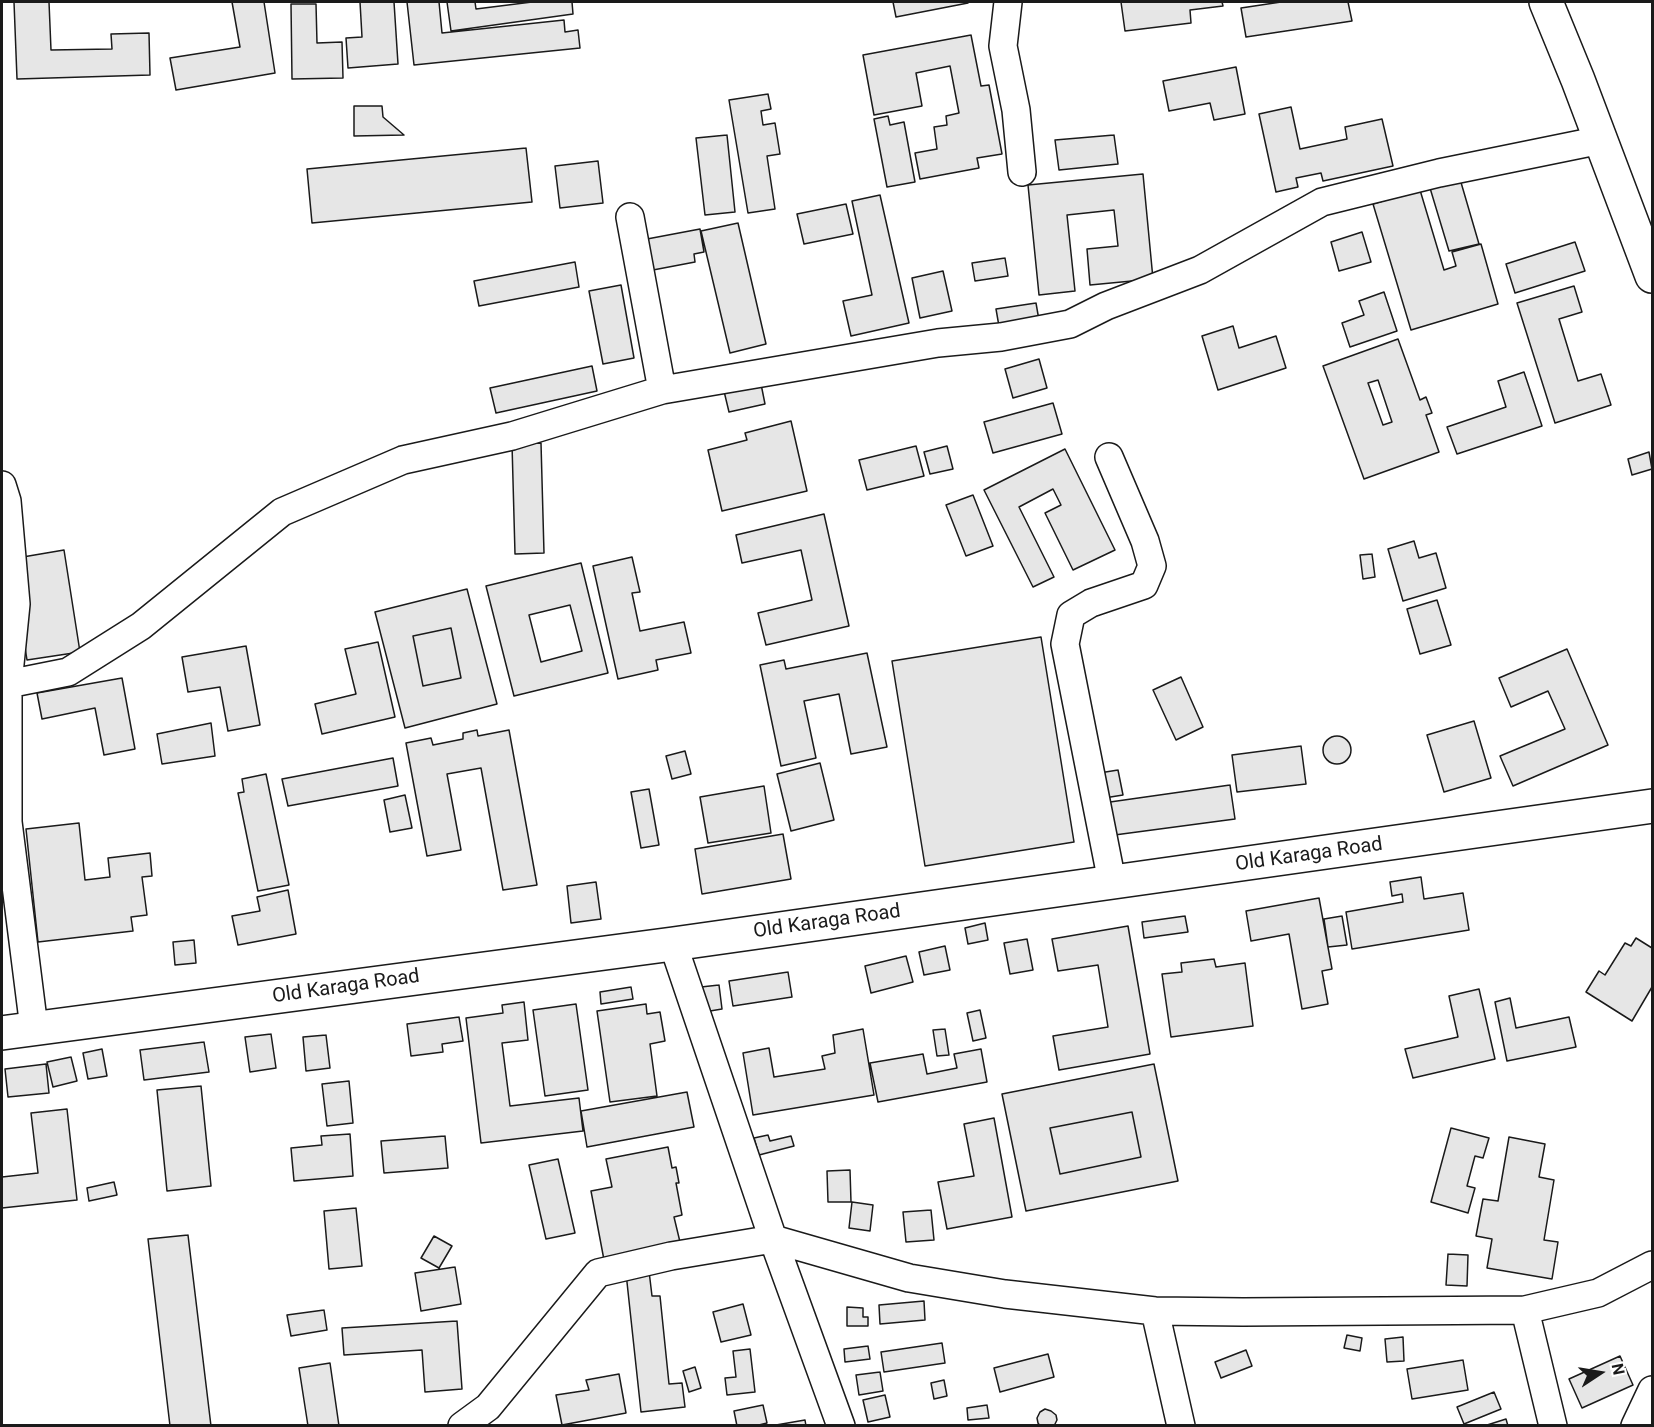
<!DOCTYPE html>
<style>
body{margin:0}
#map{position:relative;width:1654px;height:1427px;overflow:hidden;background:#fff;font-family:Roboto,sans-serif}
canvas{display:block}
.frame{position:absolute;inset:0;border:3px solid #1a1a1a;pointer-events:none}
.north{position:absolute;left:1570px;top:1343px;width:60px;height:60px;-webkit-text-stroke:4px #fff;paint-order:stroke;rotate:78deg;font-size:16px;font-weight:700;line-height:24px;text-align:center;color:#1a1a1a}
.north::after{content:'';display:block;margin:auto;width:21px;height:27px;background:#1a1a1a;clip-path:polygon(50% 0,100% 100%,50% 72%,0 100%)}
</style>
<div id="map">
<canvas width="1654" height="1427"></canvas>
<div class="frame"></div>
<div class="north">N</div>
</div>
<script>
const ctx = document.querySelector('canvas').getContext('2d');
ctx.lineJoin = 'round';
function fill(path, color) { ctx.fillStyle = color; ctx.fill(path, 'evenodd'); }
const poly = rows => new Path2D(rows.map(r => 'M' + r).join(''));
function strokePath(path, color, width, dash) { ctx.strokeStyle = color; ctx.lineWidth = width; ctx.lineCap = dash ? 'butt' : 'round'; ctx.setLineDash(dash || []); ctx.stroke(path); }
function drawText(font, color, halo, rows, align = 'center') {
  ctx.font = font + ' Roboto,sans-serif'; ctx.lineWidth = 4.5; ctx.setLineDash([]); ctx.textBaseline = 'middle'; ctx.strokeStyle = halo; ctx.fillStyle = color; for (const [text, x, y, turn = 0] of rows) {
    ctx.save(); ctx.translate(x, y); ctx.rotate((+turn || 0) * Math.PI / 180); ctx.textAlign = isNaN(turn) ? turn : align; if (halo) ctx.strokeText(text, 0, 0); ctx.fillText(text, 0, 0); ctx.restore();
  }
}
const building = poly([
 [14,2,49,2,51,50,112,49,111,34,149,33,150,75,17,79,14,2],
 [232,2,264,2,275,73,176,90,170,58,240,47,232,2],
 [360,2,394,2,398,64,348,68,346,38,362,37,360,2],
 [407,2,439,2,442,33,564,20,565,32,578,30,580,48,414,65,407,2],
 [447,2,475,2,476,9,532,2,572,2,573,14,451,31,447,2],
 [893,2,968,2,968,3,896,17,893,2],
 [1121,2,1222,2,1223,6,1190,10,1191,23,1125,31,1121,2],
 [1281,2,1348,2,1352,21,1246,37,1241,8,1281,2],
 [291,4,316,4,317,43,342,42,343,78,292,79,291,4],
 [971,35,981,86,989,85,1002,154,977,158,979,168,920,179,915,153,937,149,934,127,947,125,946,116,959,113,950,66,916,73,922,106,874,115,863,55,971,35],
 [1236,67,1245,114,1214,120,1210,103,1169,111,1163,81,1236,67],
 [768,94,771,109,761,111,763,125,775,123,780,154,767,156,775,209,748,213,729,100,768,94],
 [354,106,382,106,383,117,404,135,354,136,354,106],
 [1291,107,1300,149,1347,139,1345,127,1382,119,1393,166,1323,181,1321,173,1296,178,1298,187,1276,192,1259,114,1291,107],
 [888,116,890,125,904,122,915,182,887,187,874,119,888,116],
 [727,135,735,212,705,215,696,138,727,135],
 [1114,135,1118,164,1059,170,1055,140,1114,135],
 [526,148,532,202,312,223,307,169,526,148],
 [598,161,603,203,560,208,555,166,598,161],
 [1143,174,1153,279,1090,285,1087,249,1118,246,1114,210,1067,215,1075,291,1039,295,1028,185,1143,174],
 [1460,179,1479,244,1449,251,1430,188,1460,179],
 [1420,190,1444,270,1456,266,1452,252,1481,244,1498,304,1411,330,1373,204,1420,190],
 [880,195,909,323,851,336,843,301,872,295,852,201,880,195],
 [846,204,853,234,804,244,797,214,846,204],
 [738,223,766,344,730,353,701,231,738,223],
 [700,229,704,252,694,254,695,262,653,270,647,239,700,229],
 [1362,232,1371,262,1339,271,1331,242,1362,232],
 [1575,242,1585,271,1515,293,1506,264,1575,242],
 [1005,258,1008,276,975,281,972,263,1005,258],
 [575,262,579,287,479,306,474,281,575,262],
 [943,271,952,311,920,318,912,278,943,271],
 [621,285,634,358,603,364,589,291,621,285],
 [1574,286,1582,312,1559,319,1578,381,1601,374,1611,405,1555,423,1517,303,1574,286],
 [1384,292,1397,331,1350,347,1342,323,1364,315,1359,301,1384,292],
 [1036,303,1040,326,1000,332,996,309,1036,303],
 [1233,326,1239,348,1276,336,1286,368,1218,390,1202,336,1233,326],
 [1398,339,1420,400,1426,397,1432,413,1426,415,1439,452,1364,479,1323,366,1398,339],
 [1378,380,1392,422,1383,425,1368,383,1378,380],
 [1039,359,1047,388,1013,398,1005,369,1039,359],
 [592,366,597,391,496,413,490,388,592,366],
 [1524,372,1542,426,1457,454,1447,427,1506,407,1498,381,1524,372],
 [760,379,765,404,729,412,723,387,760,379],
 [1053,403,1062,434,993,453,984,422,1053,403],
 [791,421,807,491,722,511,708,450,747,440,745,433,791,421],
 [541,443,544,553,515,554,512,444,541,443],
 [916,446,924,476,867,490,859,460,916,446],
 [947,446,953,469,930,474,924,452,947,446],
 [1065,449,1115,550,1073,570,1045,513,1061,505,1053,489,1019,507,1054,577,1033,587,984,490,1065,449],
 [1649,452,1652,469,1632,475,1628,459,1649,452],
 [973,495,993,546,966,556,946,505,973,495],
 [824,514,849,626,766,645,758,613,812,600,801,550,742,563,736,535,824,514],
 [1414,541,1419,558,1436,553,1446,588,1403,601,1388,549,1414,541],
 [64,550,80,652,27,660,11,559,64,550],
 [1372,554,1375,577,1363,579,1360,555,1372,554],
 [632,557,640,592,632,593,640,631,684,622,691,653,656,660,658,670,618,679,593,566,632,557],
 [581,563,608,673,514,696,486,586,581,563],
 [570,605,582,651,541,662,529,615,570,605],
 [467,589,497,704,405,728,375,612,467,589],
 [451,628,461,678,423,686,413,636,451,628],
 [1437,600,1451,645,1420,654,1407,609,1437,600],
 [451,628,461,678,423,686,413,636,451,628],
 [1041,637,1074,842,925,866,892,661,1041,637],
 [378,642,395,717,322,734,315,704,356,694,345,649,378,642],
 [246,646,260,725,228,731,220,687,188,692,182,657,246,646],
 [1567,649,1608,745,1513,786,1500,756,1565,729,1548,691,1511,707,1499,678,1567,649],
 [867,653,887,747,851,754,839,694,804,701,816,758,781,766,760,665,784,660,786,669,867,653],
 [1181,677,1203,727,1176,740,1153,690,1181,677],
 [122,678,135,749,104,755,95,708,42,719,37,693,122,678],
 [1474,721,1491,778,1444,792,1427,735,1474,721],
 [211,723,215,756,162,764,157,734,211,723],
 [477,730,478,736,509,730,537,885,503,890,481,768,447,774,461,850,427,856,406,743,431,738,433,745,463,739,463,733,477,730],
 '1323 750a14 14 0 1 1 28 0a14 14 0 1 1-28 0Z',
 [1301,746,1306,784,1237,792,1232,755,1301,746],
 [685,751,691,774,672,779,666,756,685,751],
 [393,758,398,786,288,806,282,779,393,758],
 [820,763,834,820,791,831,777,774,820,763],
 [1118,770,1123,795,1098,799,1093,774,1118,770],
 [266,774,289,885,258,891,238,793,244,792,242,779,266,774],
 [1230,785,1235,819,1107,836,1103,803,1230,785],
 [764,786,771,833,708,843,700,797,764,786],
 [649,789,659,845,641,848,631,792,649,789],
 [405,795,412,828,390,832,384,800,405,795],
 [79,823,85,880,110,877,108,858,150,853,152,876,142,877,147,915,131,917,133,931,38,942,26,829,79,823],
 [783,834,791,879,702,894,695,849,783,834],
 [1421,877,1424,899,1463,893,1469,930,1352,949,1346,912,1403,902,1402,894,1392,896,1390,882,1421,877],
 [596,882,601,919,571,923,567,886,596,882],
 [288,890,296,934,238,945,232,916,260,911,257,897,288,890],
 [1319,898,1332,969,1322,971,1328,1004,1302,1009,1289,934,1251,941,1246,911,1319,898],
 [1185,916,1188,932,1144,938,1142,922,1185,916],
 [1342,916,1347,945,1328,947,1324,919,1342,916],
 [985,923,988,940,968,944,965,928,985,923],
 [1128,926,1150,1054,1059,1070,1053,1036,1108,1027,1098,965,1058,971,1052,939,1128,926],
 [1636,938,1652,948,1652,987,1632,1021,1586,992,1599,971,1605,975,1625,943,1631,946,1636,938],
 [1027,939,1033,970,1010,974,1004,943,1027,939],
 [194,940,196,963,175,965,173,942,194,940],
 [945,946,950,970,924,975,919,952,945,946],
 [906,956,913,982,871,993,865,966,906,956],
 [1214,959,1216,967,1245,963,1253,1026,1171,1037,1162,974,1182,972,1181,963,1214,959],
 [788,972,792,997,733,1006,729,981,788,972],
 [719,985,722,1009,704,1012,701,987,719,985],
 [631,987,633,999,601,1004,600,992,631,987],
 [1479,989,1495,1059,1413,1078,1405,1049,1458,1037,1449,996,1479,989],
 [1510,998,1516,1028,1569,1017,1576,1047,1507,1061,1495,1002,1510,998],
 [524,1002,528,1040,502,1043,510,1106,579,1098,583,1131,481,1143,466,1018,503,1013,502,1005,524,1002],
 [576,1004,588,1090,545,1096,533,1010,576,1004],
 [646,1004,647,1014,660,1012,665,1041,650,1044,657,1096,610,1102,597,1011,646,1004],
 [980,1010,986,1038,973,1041,967,1013,980,1010],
 [459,1017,463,1041,442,1044,443,1052,411,1056,407,1024,459,1017],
 [863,1029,874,1095,753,1115,743,1053,769,1048,774,1077,825,1069,822,1056,835,1053,833,1035,863,1029],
 [945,1029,949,1055,937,1056,933,1030,945,1029],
 [271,1034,276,1068,250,1072,245,1037,271,1034],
 [326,1035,330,1068,306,1071,303,1037,326,1035],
 [204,1042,209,1072,144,1080,140,1050,204,1042],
 [102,1049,107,1076,88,1079,83,1053,102,1049],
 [981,1049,987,1082,878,1102,870,1063,923,1054,927,1074,957,1068,954,1054,981,1049],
 [71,1057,77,1081,53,1087,47,1062,71,1057],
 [46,1064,49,1093,8,1097,5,1069,46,1064],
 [1154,1064,1178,1181,1026,1211,1002,1094,1154,1064],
 [1132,1112,1141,1157,1060,1174,1050,1128,1132,1112],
 [349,1081,353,1123,327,1126,322,1084,349,1081],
 [201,1086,211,1186,167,1191,157,1090,201,1086],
 [687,1092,694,1127,587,1147,581,1111,687,1092],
 [67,1109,77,1200,2,1208,2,1177,38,1173,31,1113,67,1109],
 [1132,1112,1141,1157,1060,1174,1050,1128,1132,1112],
 [994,1118,1012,1217,947,1229,938,1182,974,1176,964,1124,994,1118],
 [1451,1128,1489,1138,1483,1158,1475,1156,1467,1186,1475,1188,1468,1213,1431,1202,1451,1128],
 [350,1134,353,1176,294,1181,291,1148,322,1145,321,1136,350,1134],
 [768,1135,770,1141,791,1136,794,1146,759,1155,754,1138,768,1135],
 [445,1136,448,1168,384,1173,381,1141,445,1136],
 [1509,1137,1545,1144,1539,1177,1554,1180,1544,1240,1558,1242,1552,1279,1487,1268,1492,1239,1476,1236,1483,1199,1498,1201,1509,1137],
 [668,1147,672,1168,676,1167,679,1183,676,1183,682,1215,674,1217,680,1242,604,1260,591,1191,612,1187,606,1159,668,1147],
 [558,1159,575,1233,546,1239,529,1165,558,1159],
 [850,1170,851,1202,828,1202,827,1171,850,1170],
 [114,1182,117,1195,89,1201,87,1188,114,1182],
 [852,1202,873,1205,870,1231,849,1228,852,1202],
 [356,1208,362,1266,329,1269,324,1211,356,1208],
 [931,1210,934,1240,906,1242,903,1212,931,1210],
 [188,1235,211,1426,170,1426,148,1239,188,1235],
 [434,1236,452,1246,439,1268,421,1258,434,1236],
 [1448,1254,1468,1255,1467,1286,1446,1285,1448,1254],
 [455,1267,461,1304,421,1311,415,1273,455,1267],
 [649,1271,652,1296,660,1296,669,1384,682,1383,685,1407,641,1412,626,1273,649,1271],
 [924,1301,925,1320,880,1324,879,1305,924,1301],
 [743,1304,751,1335,721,1342,713,1312,743,1304],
 [847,1307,863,1308,863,1317,868,1317,868,1326,847,1326,847,1307],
 [324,1310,327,1330,291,1336,287,1315,324,1310],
 [457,1321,462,1389,425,1392,422,1350,344,1355,342,1328,457,1321],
 [1347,1335,1362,1338,1360,1351,1344,1348,1347,1335],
 [1403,1337,1404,1361,1387,1362,1385,1339,1403,1337],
 [942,1343,945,1363,884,1372,881,1352,942,1343],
 [868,1346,870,1359,845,1362,844,1349,868,1346],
 [750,1349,755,1392,727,1395,725,1378,736,1377,733,1351,750,1349],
 [1246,1350,1252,1366,1221,1378,1215,1362,1246,1350],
 [1048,1354,1054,1377,1000,1392,994,1368,1048,1354],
 [1620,1356,1633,1385,1582,1408,1569,1379,1620,1356],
 [1463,1360,1468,1390,1412,1399,1407,1369,1463,1360],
 [330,1363,339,1426,308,1426,299,1368,330,1363],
 [695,1367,701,1388,689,1392,683,1371,695,1367],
 [880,1372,883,1391,859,1395,856,1375,880,1372],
 [619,1374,626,1413,562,1425,556,1395,589,1390,586,1380,619,1374],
 [944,1380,947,1396,934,1399,931,1383,944,1380],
 [1494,1392,1501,1409,1464,1424,1457,1407,1494,1392],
 [885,1395,890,1417,868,1422,863,1400,885,1395],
 [763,1405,767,1423,755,1426,737,1426,734,1411,763,1405],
 [987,1405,989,1418,968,1420,967,1408,987,1405],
 [1045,1409,1051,1411,1056,1415,1057,1420,1054,1426,1040,1426,1038,1423,1037,1418,1040,1412,1045,1409],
 [1506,1419,1508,1426,1484,1426,1506,1419],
 [805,1420,806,1426,776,1426,776,1425,805,1420]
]);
fill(building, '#e6e6e6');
strokePath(building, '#1a1a1a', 1.5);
const street = poly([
 [1008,2,1003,46,1016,110,1022,172],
 [630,217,662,390],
 [1109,457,1145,541,1152,566,1144,585,1091,603,1071,615,1065,644,1112,882],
 [2,485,7,501,16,604,8,684,8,822,34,1028],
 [8,684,68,672,141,626,282,512,403,460,512,436,662,390,938,343,1001,337,1070,324,1106,306,1200,270,1322,202,1439,173,1601,140],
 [673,944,773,1239,841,1426],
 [1525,1310,1598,1293,1652,1265],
 [1155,1311,1181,1426],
 [462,1426,488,1407,598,1273,671,1256,773,1239,909,1278,1005,1294,1155,1311,1243,1312,1525,1310,1553,1426],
 [1635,1426,1652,1390]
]);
const secondary = poly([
 [1546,2,1578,80,1652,276],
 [2,1033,673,944,1652,806]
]);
strokePath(street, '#1a1a1a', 30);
strokePath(secondary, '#1a1a1a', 36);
strokePath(street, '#fff', 27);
strokePath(secondary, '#fff', 33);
drawText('20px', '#1a1a1a', '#fff', [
 ["Old Karaga Road",1309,855,-8],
 ["Old Karaga Road",827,922,-8],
 ["Old Karaga Road",346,987,-8]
]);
</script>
